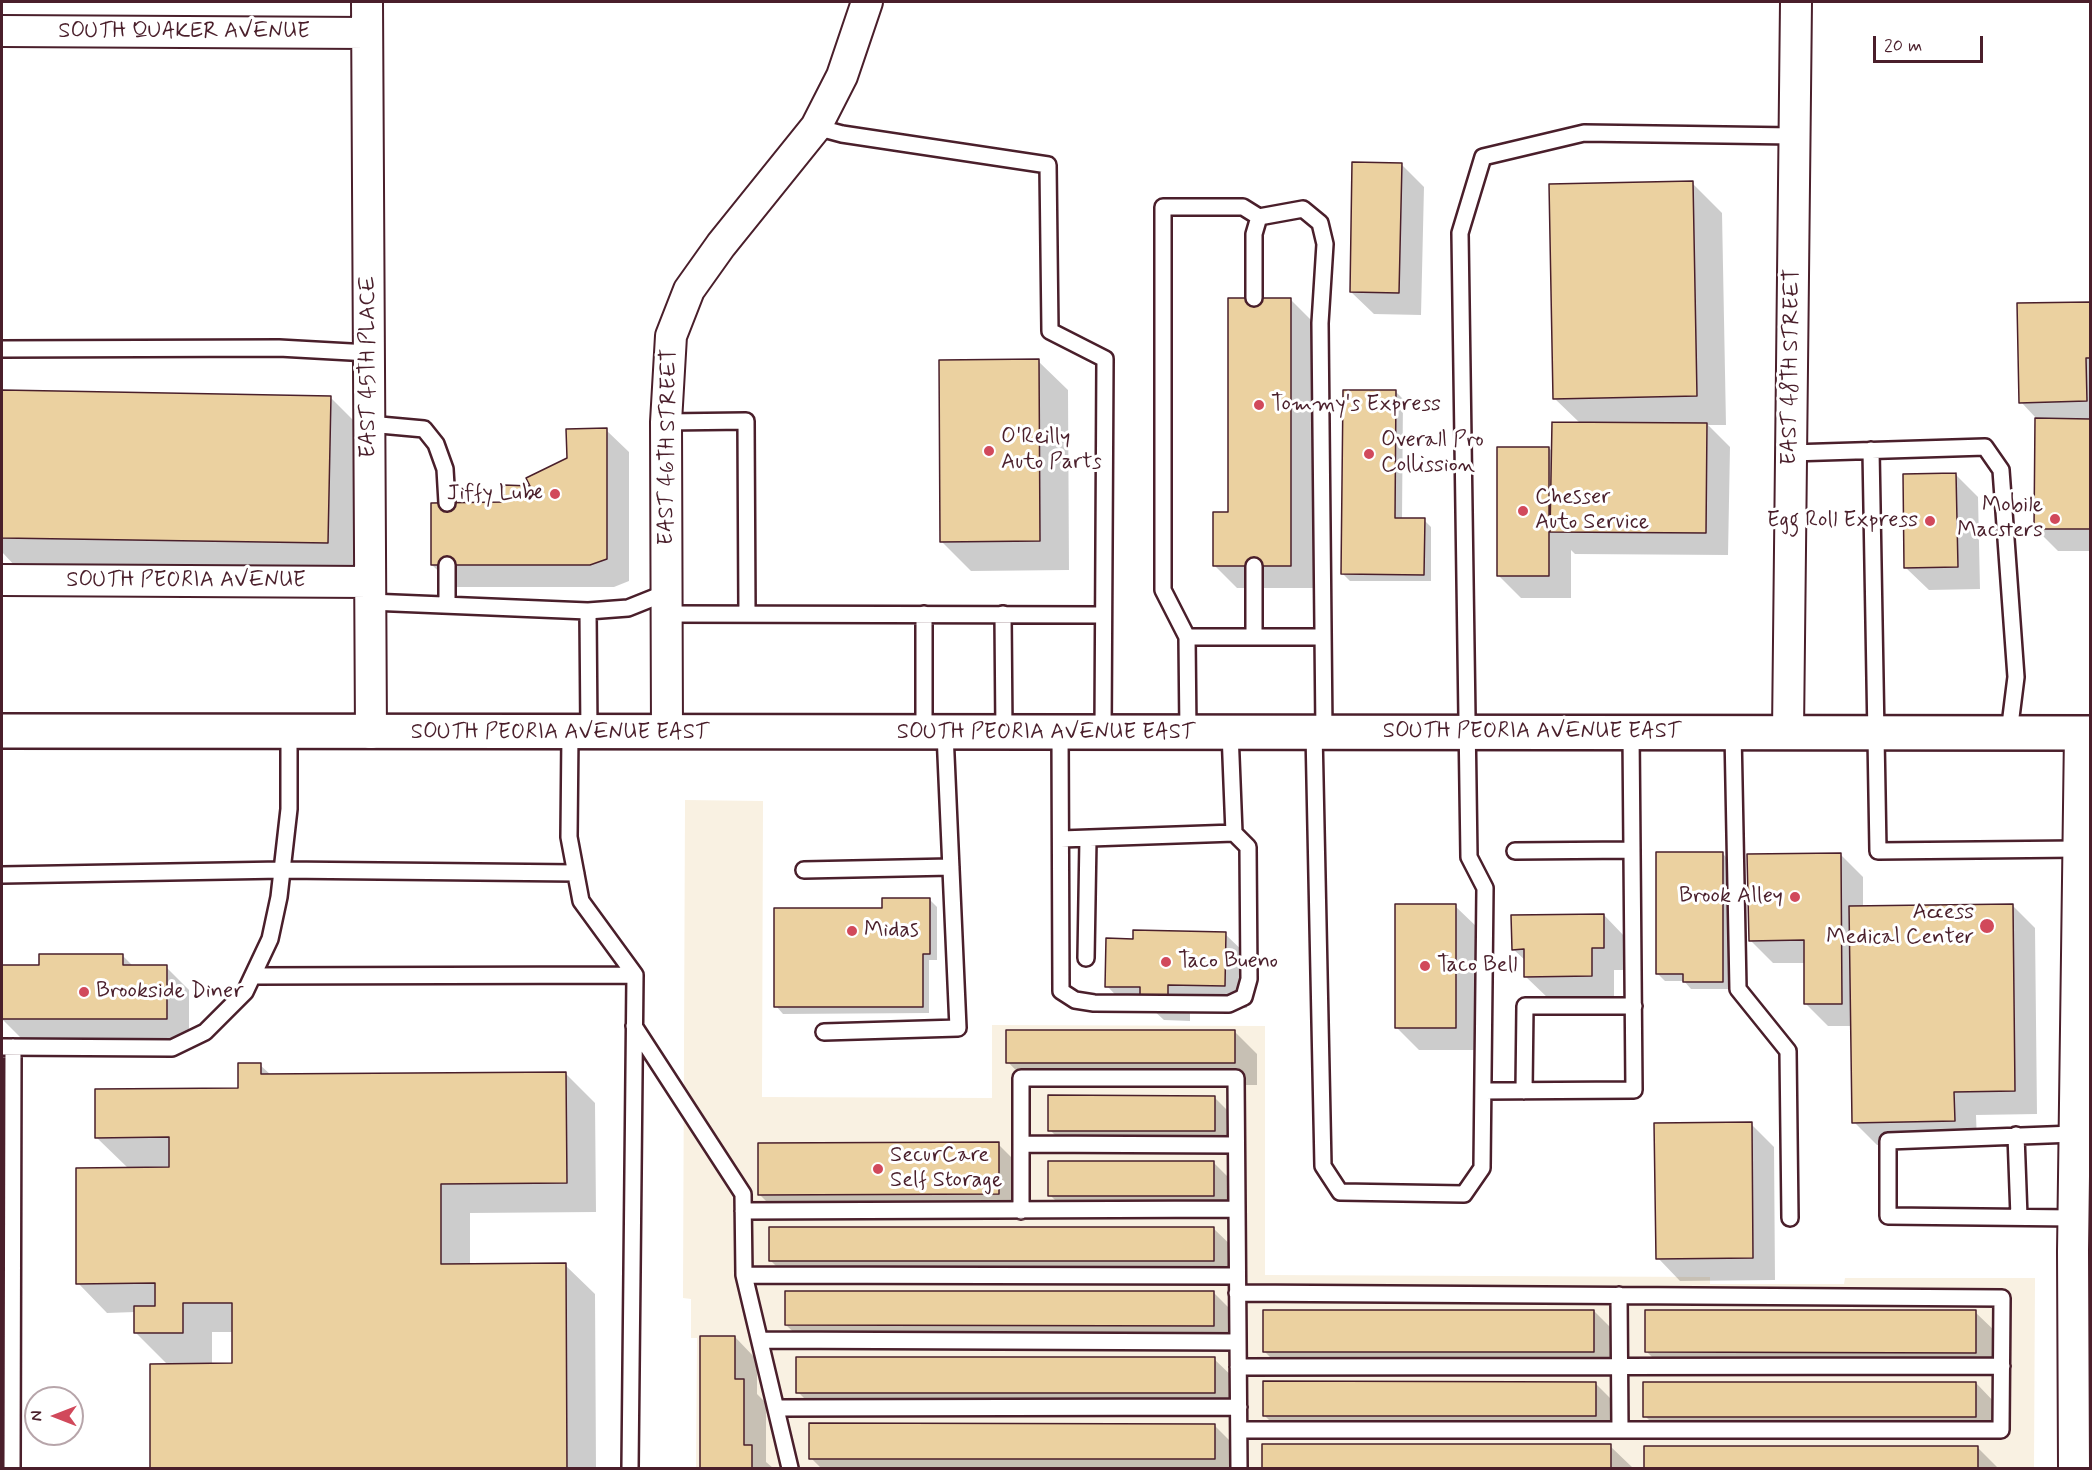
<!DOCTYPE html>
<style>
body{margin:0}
#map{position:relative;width:2092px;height:1470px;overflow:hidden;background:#fff;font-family:Mynerve,sans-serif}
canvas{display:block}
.frame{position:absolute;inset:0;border:3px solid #4a1f2b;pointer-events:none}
.north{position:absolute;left:24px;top:1386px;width:60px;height:60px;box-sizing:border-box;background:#fff;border:2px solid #b7a5aa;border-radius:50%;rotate:270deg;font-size:16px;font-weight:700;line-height:24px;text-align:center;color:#4a1f2b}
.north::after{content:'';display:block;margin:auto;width:21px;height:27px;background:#d1495b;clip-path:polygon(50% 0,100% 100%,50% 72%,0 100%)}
.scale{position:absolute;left:1873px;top:36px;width:110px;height:27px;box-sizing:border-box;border:3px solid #4a1f2b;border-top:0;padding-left:8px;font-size:18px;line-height:21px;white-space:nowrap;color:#4a1f2b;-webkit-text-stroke:4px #fff;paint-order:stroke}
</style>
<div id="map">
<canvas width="2092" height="1470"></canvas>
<div class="frame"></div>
<div class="north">N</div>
<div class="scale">20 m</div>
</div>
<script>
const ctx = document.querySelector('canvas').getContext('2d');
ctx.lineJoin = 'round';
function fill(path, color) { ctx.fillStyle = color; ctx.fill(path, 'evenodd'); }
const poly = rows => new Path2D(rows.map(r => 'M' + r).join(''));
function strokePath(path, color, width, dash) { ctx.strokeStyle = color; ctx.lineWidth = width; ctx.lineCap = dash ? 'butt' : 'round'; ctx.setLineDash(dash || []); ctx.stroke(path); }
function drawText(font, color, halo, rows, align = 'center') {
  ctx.font = font + ' Mynerve,sans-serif'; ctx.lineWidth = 6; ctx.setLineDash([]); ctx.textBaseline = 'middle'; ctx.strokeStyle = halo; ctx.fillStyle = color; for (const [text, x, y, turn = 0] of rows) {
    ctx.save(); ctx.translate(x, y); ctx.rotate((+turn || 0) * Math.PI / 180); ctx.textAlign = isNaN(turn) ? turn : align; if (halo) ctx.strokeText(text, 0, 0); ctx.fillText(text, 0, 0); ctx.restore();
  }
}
fill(poly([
 [685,800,763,801,762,1097,992,1098,992,1025,1265,1026,1265,1275,1710,1277,1710,1284,1844,1284,1845,1278,2035,1278,2034,1468,696,1468,697,1338,691,1338,691,1299,683,1298]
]), '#f9f1e2');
fill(poly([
 [1401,164,1424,187,1421,315,1374,314,1351,292],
 [1692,183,1722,213,1726,425,1708,425,1730,447,1728,555,1575,554,1571,550,1571,598,1521,598,1498,575,1549,448,1553,452,1580,423,1554,398],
 [1290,299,1313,322,1313,588,1237,588,1215,566],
 [2090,303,2090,551,2058,551,2035,528,2036,418,2021,402,2019,305],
 [1038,361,1068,390,1069,570,971,571,941,541],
 [2,392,331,398,360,427,357,572,15,566,2,552],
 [1396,392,1403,399,1402,519,1424,520,1431,527,1431,581,1350,581,1343,574],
 [606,430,629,452,629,581,614,587,455,587,432,565,505,504,532,487],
 [1956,475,1978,497,1980,589,1929,590,1906,568],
 [1722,853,1729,860,1730,989,1691,989,1684,981,1665,981,1658,974],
 [1840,854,1863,877,1863,907,2012,905,2035,928,2037,1114,1976,1115,1977,1143,1877,1145,1854,1122,1853,1026,1828,1026,1805,1003,1805,963,1773,963,1750,940],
 [929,899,937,907,937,960,929,960,929,1013,783,1014,776,1006,883,909],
 [1455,906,1478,928,1478,1050,1419,1050,1397,1028],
 [1604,915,1626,938,1626,970,1614,970,1614,998,1549,999,1526,977,1526,961,1513,949],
 [1225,934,1248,956,1247,1008,1190,1007,1190,1021,1164,1020,1152,1009,1129,1009,1107,986,1134,940],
 [122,955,134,967,166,967,189,990,189,1041,24,1041,2,1019,2,966,40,966],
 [1234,1031,1257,1054,1257,1085,1030,1085,1008,1062],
 [260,1065,271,1075,566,1074,595,1103,596,1212,470,1213,470,1265,565,1265,595,1294,596,1468,152,1468,151,1365,168,1365,136,1333,135,1312,107,1313,78,1283,129,1169,96,1137,239,1089],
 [212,1332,234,1332,234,1365,212,1365],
 [1214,1097,1230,1113,1230,1145,1065,1145,1050,1130],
 [1751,1124,1774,1147,1775,1280,1680,1281,1658,1258],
 [998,1144,1021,1167,1021,1216,782,1217,759,1194],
 [1214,1163,1229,1178,1229,1210,1065,1210,1050,1195],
 [1214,1229,1237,1251,1237,1283,793,1283,770,1260],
 [1214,1293,1237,1316,1237,1348,809,1347,786,1325],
 [1594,1311,1617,1334,1617,1374,1287,1374,1264,1351],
 [1975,1312,1998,1334,1998,1375,1669,1374,1647,1352],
 [702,1337,735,1337,757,1360,757,1394,766,1403,766,1462,773,1468,702,1468],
 [1214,1359,1237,1381,1237,1415,821,1415,798,1392],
 [1595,1383,1618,1406,1618,1438,1287,1438,1264,1415],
 [1976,1383,1998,1406,1998,1439,1668,1439,1645,1416],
 [1214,1425,1237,1448,1237,1468,821,1468,811,1458],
 [1264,1445,1610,1446,1633,1468,1264,1468],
 [1646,1447,1977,1447,1998,1468,1646,1468]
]), '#0003');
const building = poly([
 [1352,162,1402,163,1399,293,1350,292,1352,162],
 [1693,181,1697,396,1553,399,1549,184,1693,181],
 [1228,298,1291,298,1291,566,1213,566,1213,512,1228,512,1228,298],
 [2090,302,2090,358,2086,358,2087,401,2019,403,2017,303,2090,302],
 [1039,359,1040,541,940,542,939,360,1039,359],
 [2,390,331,396,328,543,2,538,2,390],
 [1343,390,1396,390,1395,518,1425,518,1424,575,1341,574,1343,390],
 [2035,418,2090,419,2090,529,2034,529,2035,418],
 [1552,422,1707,423,1706,533,1550,532,1552,422],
 [607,428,607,559,590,565,431,565,431,503,504,502,504,485,530,486,526,478,567,458,566,429,607,428],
 [1497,447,1549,447,1549,576,1497,576,1497,447],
 [1956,473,1958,567,1904,568,1903,474,1956,473],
 [1656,852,1723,852,1723,982,1683,982,1683,974,1656,974,1656,852],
 [1841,853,1842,1004,1804,1004,1804,940,1749,941,1747,854,1841,853],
 [882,898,930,898,930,954,923,954,923,1007,774,1007,774,908,882,908,882,898],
 [1395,904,1456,904,1456,1028,1395,1028,1395,904],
 [2013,904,2015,1091,1954,1092,1955,1121,1852,1123,1849,906,2013,904],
 [1604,914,1604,948,1592,948,1592,976,1524,977,1524,949,1512,950,1511,915,1604,914],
 [1133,930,1226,932,1225,986,1168,985,1168,999,1140,998,1140,987,1105,987,1106,938,1133,939,1133,930],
 [39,954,123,954,123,965,167,965,167,1019,2,1019,2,965,39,965,39,954],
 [1006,1030,1235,1030,1235,1063,1006,1063,1006,1030],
 [238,1063,261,1063,261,1074,566,1072,567,1183,441,1184,441,1264,566,1263,567,1468,150,1468,150,1364,232,1363,232,1303,183,1303,183,1333,134,1333,134,1306,155,1306,155,1283,76,1284,76,1168,169,1167,169,1137,95,1138,95,1089,238,1088,238,1063],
 [1048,1095,1215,1096,1215,1131,1048,1131,1048,1095],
 [1752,1122,1753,1258,1656,1259,1654,1123,1752,1122],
 [999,1142,999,1194,758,1195,758,1143,999,1142],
 [1048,1161,1214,1161,1214,1196,1048,1196,1048,1161],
 [769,1227,1214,1227,1214,1261,769,1261,769,1227],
 [785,1291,1214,1291,1214,1326,785,1325,785,1291],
 [1263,1310,1594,1310,1594,1352,1263,1352,1263,1310],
 [1645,1310,1976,1310,1976,1353,1645,1352,1645,1310],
 [700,1336,735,1336,735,1379,744,1379,744,1445,752,1445,752,1468,700,1468,700,1336],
 [796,1357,1215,1357,1215,1393,796,1393,796,1357],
 [1263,1381,1596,1382,1596,1416,1263,1416,1263,1381],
 [1643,1382,1976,1382,1976,1417,1643,1417,1643,1382],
 [809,1423,1215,1424,1215,1459,809,1459,809,1423],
 [1262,1444,1611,1444,1611,1468,1262,1468,1262,1444],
 [1644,1446,1978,1446,1978,1468,1644,1468,1644,1446]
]);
fill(building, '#ebd1a0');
strokePath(building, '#4a1f2b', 1.5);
const service = poly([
 [816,127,842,134,1048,165,1050,331,1105,359,1103,733],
 [1254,298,1254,234,1259,217],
 [2,349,279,348,369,353],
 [666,422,746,421,747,614],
 [369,424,424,429,436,444,445,469,447,503],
 [1871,450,1878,851,2078,849],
 [1791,453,1985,447,2001,470,2016,677,2009,733],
 [447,565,447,605],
 [1254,566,1254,637],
 [370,602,588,611,628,608,668,592],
 [588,611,589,733],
 [668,614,1103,615],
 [924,614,924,733],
 [1003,614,1004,733],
 [1187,637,1323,637],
 [1314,732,1323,1166,1340,1192,1464,1194,1482,1168,1485,888,1469,857,1460,233,1483,157,1584,133,1794,136],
 [1733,732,1738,989,1788,1051,1790,1218],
 [570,733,569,837,581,901,635,975,630,1468],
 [1060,733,1061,991,1075,1000,1094,1003,1229,1004,1244,997,1249,979,1248,847,1234,833,1230,732],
 [1188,733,1187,637,1163,590,1163,207,1243,207,1259,217,1303,209,1320,223,1325,244,1320,323,1324,732],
 [1061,839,1234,833],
 [1515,851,1632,850],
 [804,870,951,867],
 [2,875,282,870,576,873],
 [1086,958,1088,839],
 [253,976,635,975],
 [634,1026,743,1194,744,1275,790,1468],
 [824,1032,958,1028,945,733],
 [2,1047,172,1048,205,1032,245,992,270,939,279,897,289,809,289,732],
 [1483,1091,1634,1090,1631,732],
 [1524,1091,1525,1006,1634,1006],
 [2016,1135,2019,1217],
 [1021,1144,1236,1145],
 [743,1211,1237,1209],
 [1021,1211,1021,1078,1236,1078,1239,1468],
 [2074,1218,1888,1216,1888,1141,2074,1134],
 [744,1275,1237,1276],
 [1237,1293,2002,1298,2001,1430,1239,1430],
 [1619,1295,1620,1430],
 [760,1340,1238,1342],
 [1238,1367,2002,1366],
 [776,1408,1239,1407],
 [12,1468,13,1047]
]);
const minor = poly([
 [367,2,371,733],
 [2,31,367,33],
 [2,580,370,582],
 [1788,732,1796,2],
 [667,733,666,422,671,336,689,290,721,245,816,127,842,76,867,2],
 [2074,1468,2073,1251,2080,733]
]);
const secondary = poly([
 [2,731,2090,733]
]);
strokePath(service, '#4a1f2b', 20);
strokePath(minor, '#4a1f2b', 34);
strokePath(secondary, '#4a1f2b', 38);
strokePath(service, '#fff', 15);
strokePath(minor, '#fff', 30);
strokePath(secondary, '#fff', 33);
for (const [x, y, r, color] of [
 [1259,405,6,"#d1495b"],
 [989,451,6,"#d1495b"],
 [1369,454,6,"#d1495b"],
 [555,494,6,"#d1495b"],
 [1523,511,6,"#d1495b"],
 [2055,519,6,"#d1495b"],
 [1930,521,6,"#d1495b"],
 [1795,897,6,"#d1495b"],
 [1987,926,8,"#d1495b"],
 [852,931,6,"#d1495b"],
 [1166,962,6,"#d1495b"],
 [1425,966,6,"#d1495b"],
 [84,992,6,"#d1495b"],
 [878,1169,6,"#d1495b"]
]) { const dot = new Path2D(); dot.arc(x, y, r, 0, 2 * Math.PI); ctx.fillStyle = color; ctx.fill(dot); strokePath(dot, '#fff', 2); }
drawText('22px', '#4a1f2b', '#fff', [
 ["SOUTH QUAKER AVENUE",184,32],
 ["EAST 45TH PLACE",369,367,-90],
 ["EAST 48TH STREET",1792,367,-89],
 ["EAST 46TH STREET",669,447,-89],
 ["SOUTH PEORIA AVENUE",186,581],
 ["SOUTH PEORIA AVENUE EAST",1532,732],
 ["SOUTH PEORIA AVENUE EAST",560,733],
 ["SOUTH PEORIA AVENUE EAST",1046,733]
]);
drawText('22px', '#4a1f2b', '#fff', [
 ["Tommy's Express",1271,405],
 ["O'Reilly",1001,438],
 ["Auto Parts",1001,463],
 ["Overall Pro",1381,441],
 ["Collission",1381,466],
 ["Jiffy Lube",543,494,"right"],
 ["Chesser",1535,498],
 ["Auto Service",1535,523],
 ["Mobile",2043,506,"right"],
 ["Macsters",2043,531,"right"],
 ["Egg Roll Express",1918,521,"right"],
 ["Brook Alley",1783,897,"right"],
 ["Access",1974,913,"right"],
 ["Medical Center",1974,938,"right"],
 ["Midas",864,931],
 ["Taco Bueno",1178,962],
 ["Taco Bell",1437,966],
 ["Brookside Diner",96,992],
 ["SecurCare",890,1156],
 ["Self Storage",890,1181]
], 'left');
</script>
